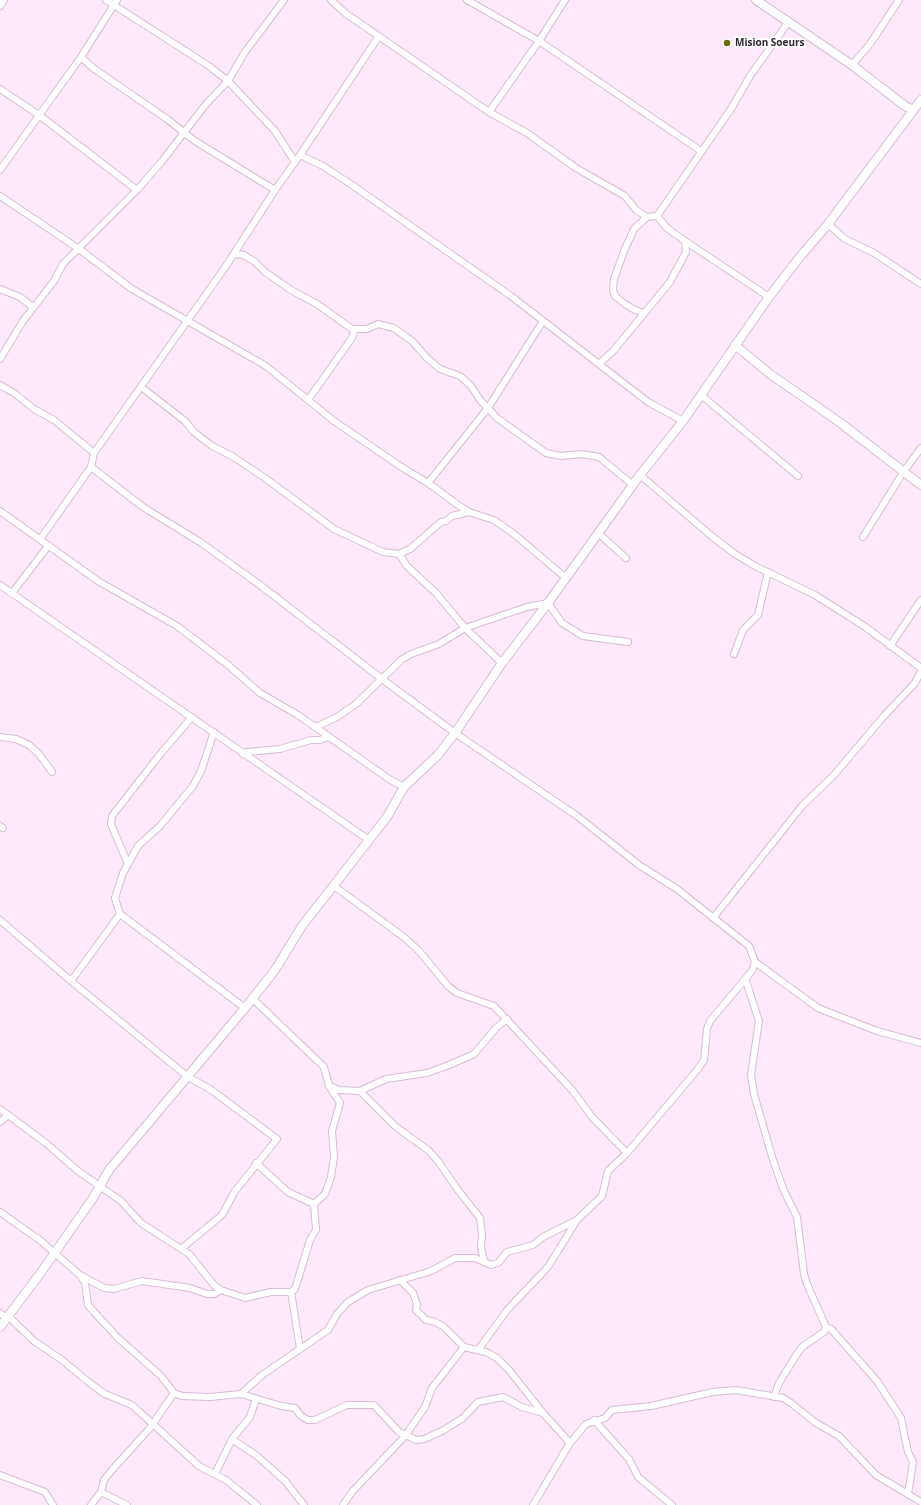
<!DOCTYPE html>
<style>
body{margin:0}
canvas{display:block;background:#ffe9fb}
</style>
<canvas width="921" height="1505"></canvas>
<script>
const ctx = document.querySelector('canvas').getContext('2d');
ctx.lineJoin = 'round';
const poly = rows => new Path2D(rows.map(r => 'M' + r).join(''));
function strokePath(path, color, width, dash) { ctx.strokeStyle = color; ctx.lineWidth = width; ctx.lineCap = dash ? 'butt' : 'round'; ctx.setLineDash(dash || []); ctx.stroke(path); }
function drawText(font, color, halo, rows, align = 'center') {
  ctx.font = font + ' "Open Sans",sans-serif'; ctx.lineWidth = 4; ctx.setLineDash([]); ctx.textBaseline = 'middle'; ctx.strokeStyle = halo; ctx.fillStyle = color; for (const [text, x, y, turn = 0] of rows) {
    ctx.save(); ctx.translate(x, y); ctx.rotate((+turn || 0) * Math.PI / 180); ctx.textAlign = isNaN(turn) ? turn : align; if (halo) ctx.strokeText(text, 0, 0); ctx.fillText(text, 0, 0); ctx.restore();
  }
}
const minor = poly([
 [106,0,209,66,228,81,275,131,295,162],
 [331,0,345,13,489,112,527,133,576,168,625,196,636,210,647,217,657,216,667,228,685,241,769,297],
 [467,0,539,41,701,151],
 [0,6,4,0],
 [81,57,93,68,167,119,195,141,275,190],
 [852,65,870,44,899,0],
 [0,89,39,115,137,190],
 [489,112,539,41,565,0],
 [300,155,323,166,352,185,511,296,648,402,683,421],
 [0,170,81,57,117,0],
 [0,196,79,249,132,289,266,366,334,421,403,468,428,483,458,505,469,512,494,520,514,534,566,578],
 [657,216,731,109,750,76,789,21],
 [828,224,845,239,874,253,921,284],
 [234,254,244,255,255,262,265,272,291,290,317,304,352,329,367,329,378,324,394,328,412,341,427,358,440,369,460,376,471,386,480,400,497,418,546,453,561,456,581,454,599,457,633,485],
 [0,289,20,297,33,307],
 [644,313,635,310,625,304,615,296,613,290,614,279,624,251,634,229,647,217],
 [0,359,23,321,54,281,63,264,137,190,163,160,206,104,228,81,245,52,284,0],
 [599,364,614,350,670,282,686,252,685,241],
 [0,385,14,393,34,409,54,420,94,453],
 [141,387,185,421,194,432,212,446,232,456,265,478,334,529,383,552,399,554,410,549,441,522,446,521,452,516,469,512],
 [701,395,798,476],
 [308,400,352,338,354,331,352,329],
 [91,467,143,507,200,542,260,585,382,679,455,733,577,816,639,865,677,889,749,946,755,962,752,971,710,1021,707,1029,704,1060,698,1069,627,1153,608,1171,602,1196,577,1220,548,1267,508,1309,478,1350],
 [640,475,714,538,735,554,755,566,815,595,864,626,921,668],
 [428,483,488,408,543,321],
 [0,511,98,581,177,626,227,664,260,693,298,715,389,779,404,787],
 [598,533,626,558],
 [863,537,904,471,921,448],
 [41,538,91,467,94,453,226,266,275,190,300,155,379,36],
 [399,554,407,566,436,593,465,628,502,663],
 [0,585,369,840],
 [12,593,49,545],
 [890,646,921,600],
 [734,654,743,630,758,615,768,572],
 [316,727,337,717,356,704,401,660,411,654,439,644,465,628,527,607,548,603,562,623,583,636,628,642],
 [214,732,201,771,193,786,160,826,138,846,123,873,115,898,120,914,245,1008],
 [0,737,16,739,29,745,39,754,52,772],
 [243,754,246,752,280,749,311,740,320,740,328,737],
 [0,826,3,828],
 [128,864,111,824,112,816,162,752,192,717],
 [334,886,405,938,419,951,448,986,457,993,494,1006,573,1091,592,1117,627,1153],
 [713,918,802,806,834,775,884,716,915,683,921,671],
 [0,920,71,981,188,1077,210,1089,277,1139,235,1191,222,1215,181,1249],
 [755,962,818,1008,877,1031,921,1043],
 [71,981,120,914],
 [746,981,759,1021,751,1075,754,1094,773,1160,784,1191,797,1217,804,1274,807,1284,826,1327,824,1332,802,1347,795,1357,779,1383,774,1397],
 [252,998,324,1067,329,1086,340,1103,332,1131,334,1157,331,1177,325,1194,314,1204],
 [330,1086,339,1090,360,1091,386,1079,427,1073,449,1065,474,1054,496,1028,507,1019],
 [360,1091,396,1127,428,1150,438,1161,458,1190,480,1218,482,1234,481,1247,484,1261],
 [0,1109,47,1144,78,1171,121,1201,141,1223,189,1254,214,1285,221,1290,245,1298,271,1292,291,1292,295,1289,310,1240,316,1230,314,1204],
 [0,1122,8,1115],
 [256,1163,288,1192,314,1204],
 [0,1212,41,1241,81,1276,85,1283,88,1305,94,1312,118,1338,161,1376,174,1393,182,1396,210,1397,241,1394,281,1406,295,1408,301,1416,308,1420,315,1420,347,1405,374,1405,399,1432,416,1440,424,1439,442,1431,463,1418,478,1402,503,1397,522,1407,543,1413,570,1443],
 [82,1276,104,1288,114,1289,142,1281,190,1288,207,1294,214,1294,221,1290],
 [400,1280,413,1293,417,1304,416,1310,426,1320,433,1321,443,1326,464,1347,486,1352,497,1358,509,1370,543,1413],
 [291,1292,300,1349],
 [0,1313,7,1319],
 [9,1317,34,1341,62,1360,91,1384,105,1394,132,1405,199,1466,226,1480,257,1505],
 [826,1327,831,1329,877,1381,901,1418,908,1452,913,1462,908,1494],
 [241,1394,262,1375,328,1330,337,1314,348,1302,368,1290,431,1271,455,1258,475,1258,491,1265,498,1263,507,1252,533,1245,543,1237,577,1220],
 [594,1420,629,1459,638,1477,672,1505],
 [232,1439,257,1456,273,1470,286,1482,304,1505],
 [215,1474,232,1439,250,1417,256,1399],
 [0,1475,45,1492,53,1505],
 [101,1492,127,1505],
 [91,1505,101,1492,104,1480,112,1470,150,1428,174,1393],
 [343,1505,352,1492,405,1436,425,1407,432,1388,464,1347],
 [533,1505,570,1443,586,1424,605,1418,612,1410,651,1406,713,1392,736,1390,783,1398,791,1403,816,1423,839,1436,876,1475,921,1502]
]);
const tertiary = poly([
 [756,0,852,65,905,106,913,110],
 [735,345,770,374,838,421,921,485],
 [0,1327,42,1271,93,1198,109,1170,245,1008,275,970,302,926,387,817,404,787,438,755,455,733,502,663,548,603,640,475,683,421,769,297,799,258,828,224,921,100]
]);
strokePath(minor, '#d7bcd3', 8);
strokePath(tertiary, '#d7bcd3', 10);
strokePath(minor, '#fff', 6);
strokePath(tertiary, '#fff', 8);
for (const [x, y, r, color] of [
 [727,43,4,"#6e6c0a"]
]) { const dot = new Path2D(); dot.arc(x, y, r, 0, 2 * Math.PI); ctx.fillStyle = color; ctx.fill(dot); strokePath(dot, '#fff', 1.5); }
drawText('bold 10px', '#322831', '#fff', [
 ["Mision Soeurs",735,43]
], 'left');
</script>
